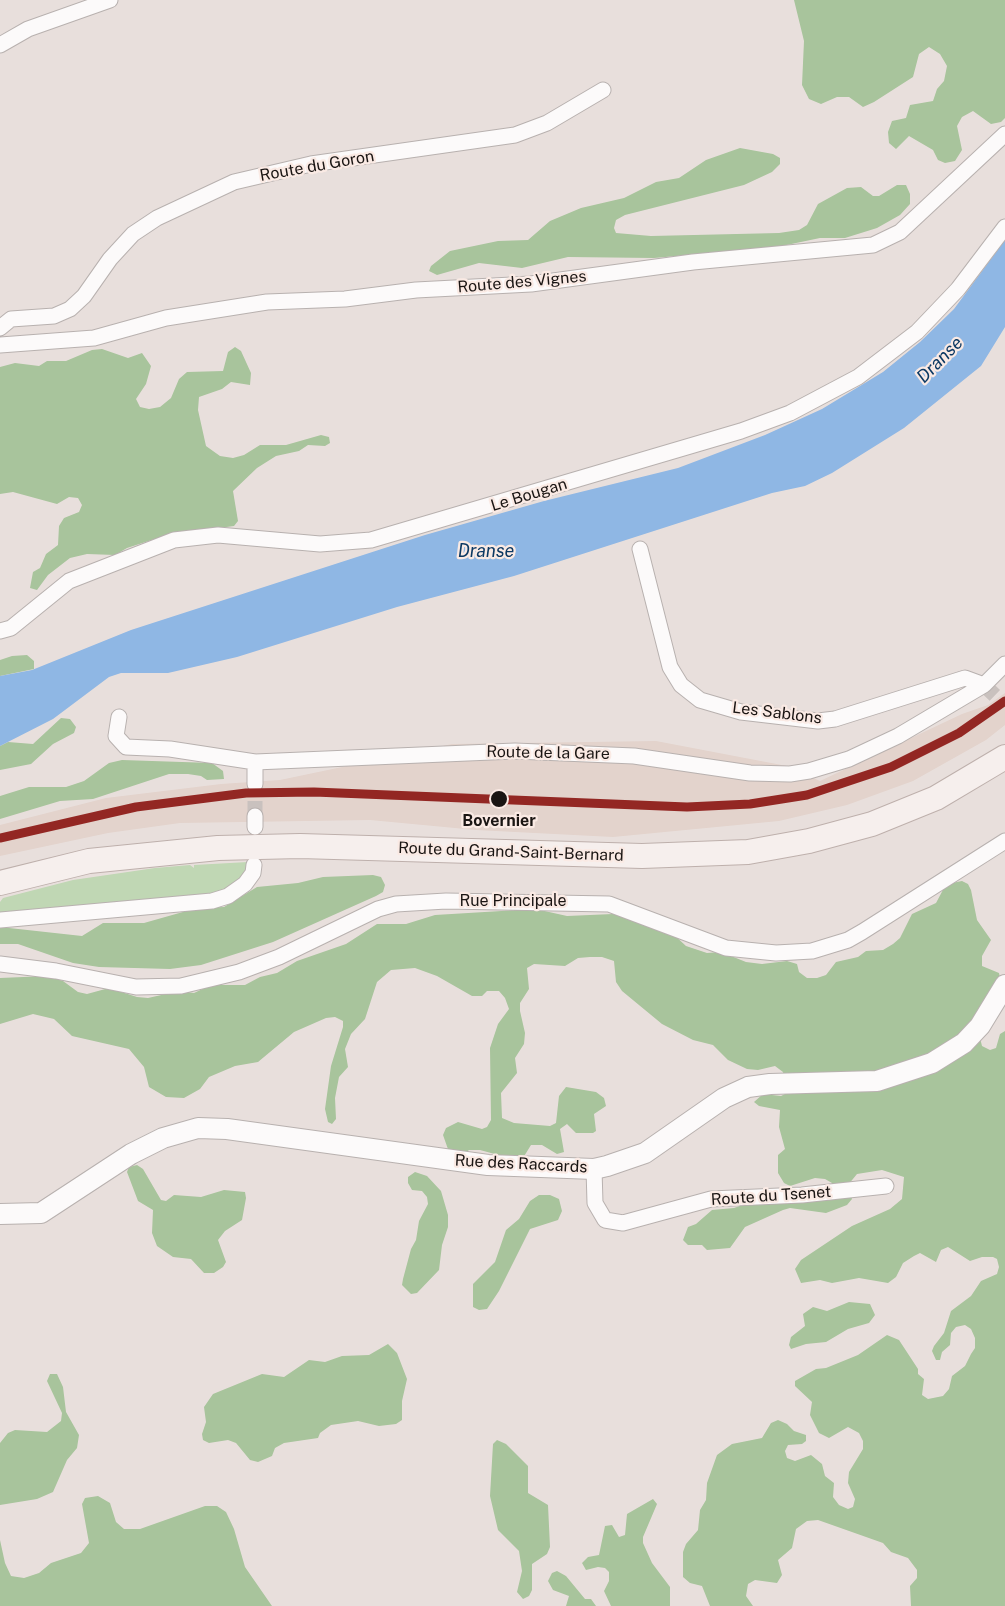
<!DOCTYPE html>
<style>
body{margin:0}
canvas{display:block;background:#e8dfdc}
</style>
<canvas width="1005" height="1606"></canvas>
<script>
const ctx = document.querySelector('canvas').getContext('2d');
ctx.lineJoin = 'round';
function fill(path, color) { ctx.fillStyle = color; ctx.fill(path, 'evenodd'); }
const poly = rows => new Path2D(rows.map(r => 'M' + r).join(''));
function strokePath(path, color, width, dash) { ctx.strokeStyle = color; ctx.lineWidth = width; ctx.lineCap = dash ? 'butt' : 'round'; ctx.setLineDash(dash || []); ctx.stroke(path); }
function drawText(font, color, halo, rows, align = 'center') {
  ctx.font = font + ' "Public Sans",sans-serif'; ctx.lineWidth = 4.5; ctx.setLineDash([]); ctx.textBaseline = 'middle'; ctx.strokeStyle = halo; ctx.fillStyle = color; for (const [text, x, y, turn = 0] of rows) {
    ctx.save(); ctx.translate(x, y); ctx.rotate((+turn || 0) * Math.PI / 180); ctx.textAlign = isNaN(turn) ? turn : align; if (halo) ctx.strokeText(text, 0, 0); ctx.fillText(text, 0, 0); ctx.restore();
  }
}
fill(poly([
 [1005,693,1005,725,986,740,913,781,847,805,779,821,613,837,476,830,370,820,180,823,108,833,0,856,0,825,106,798,221,784,280,780,452,744,656,741,787,766,820,781,962,714,988,705]
]), '#e3d3cc');
fill(poly([
 [248,862,246,870,235,885,210,896,0,915,0,902,3,898,73,880,155,868,190,865,194,868,194,865]
]), '#c0d7b4');
fill(poly([
 [794,0,1005,0,1005,118,1001,122,991,124,973,111,962,117,957,126,962,150,955,161,945,163,938,160,933,150,909,136,896,149,889,143,888,132,892,121,906,118,910,105,933,101,937,89,944,81,947,66,940,54,929,47,919,54,913,77,874,102,863,107,849,97,837,97,821,104,809,99,802,85,804,41],
 [740,148,773,154,780,158,780,164,772,172,744,185,625,215,616,220,614,228,616,233,651,236,779,233,799,230,807,225,818,204,847,188,861,187,873,196,879,196,897,185,906,185,910,194,910,204,900,215,877,228,845,238,820,238,777,247,654,258,568,257,522,268,479,263,437,275,429,271,431,266,450,251,498,241,528,240,550,221,581,208,624,198,656,182,679,178,706,160],
 [235,347,241,351,251,373,250,385,231,382,222,389,199,397,198,410,206,446,220,456,233,458,244,455,260,445,286,445,321,435,329,437,330,443,325,446,308,445,299,451,276,456,257,468,233,491,238,521,234,526,167,535,127,548,115,555,87,554,70,558,48,575,37,590,30,588,33,572,40,568,46,554,58,545,59,526,64,518,79,512,82,505,78,498,69,497,57,504,13,492,0,494,0,367,15,363,39,366,47,361,66,361,92,350,102,349,128,358,142,353,151,366,146,384,136,399,140,407,149,409,160,407,171,398,179,379,187,372,223,371,228,352],
 [27,655,34,661,34,669,0,676,0,660,12,656],
 [61,718,70,719,76,727,74,733,53,744,31,764,0,770,0,746,8,742,33,744],
 [122,760,212,763,223,771,224,779,207,780,201,776,188,774,169,774,93,799,60,801,0,819,0,796,29,787,66,787,84,781,109,763],
 [373,875,381,877,385,885,383,892,376,896,273,942,201,965,170,969,99,967,73,963,18,944,0,944,0,927,82,936,103,923,144,923,197,908,224,907,257,887,298,883,323,877],
 [962,881,968,884,971,890,977,920,991,940,982,956,982,966,999,973,1000,978,978,1030,982,1046,990,1050,996,1048,1000,1034,1005,1031,1005,1606,911,1606,910,1586,917,1578,917,1570,908,1558,891,1552,883,1543,818,1520,807,1521,796,1529,792,1548,778,1560,782,1575,777,1583,755,1580,748,1584,746,1596,753,1606,710,1606,702,1586,690,1583,683,1577,683,1552,686,1544,698,1530,700,1510,706,1500,707,1483,717,1455,732,1444,762,1438,771,1423,778,1420,787,1424,794,1431,806,1435,806,1441,802,1444,788,1445,785,1451,787,1458,795,1461,811,1455,822,1464,825,1476,834,1483,833,1497,839,1505,848,1509,853,1507,855,1499,848,1483,849,1472,863,1449,863,1441,859,1433,848,1427,829,1438,819,1433,810,1415,812,1402,795,1386,795,1381,816,1369,826,1368,858,1355,887,1335,899,1340,918,1369,918,1374,924,1379,922,1395,928,1399,943,1396,949,1389,952,1376,965,1366,971,1354,975,1348,975,1338,971,1329,965,1325,956,1327,951,1333,950,1345,942,1352,940,1360,936,1360,932,1351,934,1346,944,1333,951,1311,971,1296,981,1281,997,1274,999,1267,997,1259,993,1257,982,1257,970,1261,948,1247,941,1250,936,1262,920,1253,914,1256,903,1263,896,1277,888,1283,859,1278,832,1283,820,1280,801,1283,795,1269,801,1260,852,1226,890,1209,902,1199,904,1177,882,1170,857,1174,848,1185,852,1199,847,1205,826,1213,790,1208,783,1210,745,1227,730,1248,707,1250,702,1245,688,1245,683,1240,688,1227,696,1224,712,1210,734,1208,751,1202,829,1197,832,1183,825,1179,815,1178,790,1186,784,1183,778,1173,778,1155,785,1149,779,1127,780,1110,759,1106,754,1102,763,1094,781,1096,787,1093,783,1072,775,1066,758,1070,747,1069,728,1060,713,1045,693,1040,662,1024,622,991,616,982,614,961,602,957,590,957,578,958,565,966,534,964,527,968,529,989,520,1003,520,1011,525,1033,524,1044,515,1058,517,1073,501,1093,502,1118,514,1123,550,1126,556,1123,559,1096,566,1087,596,1092,604,1098,606,1106,594,1114,596,1131,593,1133,576,1133,567,1124,560,1129,564,1152,557,1154,542,1145,531,1145,523,1158,513,1159,480,1150,469,1150,464,1154,449,1152,443,1135,446,1128,458,1122,482,1129,487,1127,491,1120,490,1048,498,1024,509,1009,505,998,499,991,487,991,482,996,472,996,437,976,415,968,391,970,377,982,365,1019,351,1034,345,1049,348,1067,339,1077,335,1098,336,1119,332,1124,328,1122,325,1109,331,1066,343,1027,343,1021,335,1017,326,1018,294,1032,258,1062,235,1066,209,1077,200,1089,184,1098,166,1097,149,1087,144,1067,129,1049,72,1036,54,1019,33,1014,0,1024,0,978,47,976,63,981,78,992,87,994,109,988,137,997,148,998,179,991,194,993,211,985,245,985,260,977,277,973,297,961,346,944,377,924,406,924,435,915,518,910,540,910,567,916,613,914,672,933,686,946,707,953,721,952,746,962,762,964,787,961,797,964,799,972,807,978,817,978,826,975,836,962,858,957,866,951,883,950,893,944,900,938,912,914,936,903,944,888,952,883],
 [137,1165,143,1169,161,1200,166,1201,174,1195,201,1197,224,1190,245,1192,246,1198,242,1220,225,1231,218,1240,226,1262,223,1267,214,1273,204,1273,191,1259,173,1257,157,1246,152,1233,153,1210,138,1201,127,1172,129,1167],
 [415,1172,427,1176,441,1191,448,1215,448,1227,442,1245,439,1270,417,1293,411,1294,402,1285,403,1279,411,1249,416,1240,419,1221,428,1204,427,1197,422,1191,412,1190,408,1183,408,1177],
 [539,1195,550,1195,559,1199,562,1211,558,1220,530,1229,499,1291,487,1309,479,1310,473,1307,473,1284,495,1262,506,1230,519,1219,530,1201],
 [849,1302,870,1304,875,1315,869,1323,848,1329,826,1342,806,1344,791,1349,789,1345,791,1337,805,1326,803,1314,813,1307,827,1311],
 [388,1344,397,1353,407,1379,402,1401,402,1420,396,1424,379,1426,358,1421,331,1425,320,1433,318,1438,284,1443,275,1448,272,1456,258,1462,250,1460,236,1443,228,1440,209,1443,203,1440,202,1434,206,1422,204,1407,213,1394,262,1374,284,1377,309,1360,325,1362,342,1356,369,1355],
 [50,1374,57,1374,63,1387,66,1412,79,1435,77,1448,67,1460,53,1492,37,1499,0,1505,0,1443,8,1433,15,1430,47,1432,61,1421,62,1413,47,1381],
 [497,1440,506,1444,528,1466,528,1493,548,1505,550,1547,547,1554,532,1564,532,1590,529,1596,523,1599,517,1592,522,1571,519,1551,498,1530,490,1496,493,1444],
 [98,1496,110,1503,116,1522,124,1529,140,1529,205,1506,217,1506,226,1512,234,1529,245,1567,272,1606,0,1606,0,1540,5,1563,11,1576,24,1578,39,1573,51,1563,81,1553,89,1543,82,1504,85,1498],
 [653,1499,657,1504,643,1537,643,1543,652,1563,670,1587,670,1606,611,1606,604,1591,609,1581,609,1572,605,1568,598,1567,586,1570,582,1563,588,1557,599,1555,605,1526,612,1525,619,1537,625,1535,627,1514],
 [557,1571,566,1576,585,1599,591,1599,596,1606,566,1606,569,1596,553,1590,548,1581,552,1573]
]), '#a8c49c');
fill(poly([
 [1005,240,1005,327,981,366,904,428,832,473,805,486,772,493,514,576,397,607,237,657,168,673,121,673,109,677,53,719,0,746,0,676,32,670,131,630,425,535,544,501,678,468,765,435,822,409,883,372,920,342,954,309]
]), '#8fb7e4');
strokePath(poly([
 [984,685,1005,705],
 [255,816,255,784]
]), '#c9c1be', 15, [15, 8]);
const minor = poly([
 [0,45,28,29,110,0],
 [0,328,11,319,54,316,70,309,84,296,110,259,133,234,157,218,234,182,311,164,515,135,547,123,603,90],
 [0,345,94,338,166,318,267,302,345,299,416,290,531,284,693,262,873,245,900,232,1005,134],
 [640,549,670,667,681,685,700,700,741,712,818,721,835,719,965,678,984,685],
 [0,631,11,628,69,581,174,540,218,535,320,544,371,540,741,431,790,413,858,377,917,332,958,289,1005,227],
 [119,717,116,736,126,747,170,749,255,762,515,751,634,756,750,773,790,774,809,771,849,759,898,736,984,685,1005,664],
 [255,762,255,784],
 [255,827,255,816],
 [0,920,212,901,228,896,245,884,253,873,254,865],
 [0,964,56,971,136,987,181,986,239,972,279,957,378,909,396,904,446,901,609,904,726,948,776,953,812,951,848,940,862,932,1005,841],
 [594,1169,595,1203,605,1220,623,1223,711,1199,802,1195,886,1186]
]);
const tertiary = poly([
 [0,1214,41,1213,131,1154,163,1138,198,1128,227,1129,488,1165,594,1169,607,1166,645,1153,724,1098,748,1087,770,1084,877,1081,932,1063,964,1043,980,1026,1005,985]
]);
const primary = poly([
 [0,883,89,861,218,848,300,846,642,856,748,852,809,841,872,824,936,798,1005,757]
]);
strokePath(minor, '#b8b1af', 17);
strokePath(tertiary, '#b8b1af', 22);
strokePath(primary, '#beb0ac', 26);
strokePath(minor, '#fcfafa', 15);
strokePath(tertiary, '#fcfafa', 20);
strokePath(primary, '#f6efed', 24);
strokePath(poly([
 [0,838,136,807,246,793,314,792,687,807,750,804,807,795,891,767,959,733,1005,701]
]), '#932723', 9);
for (const [x, y, r, color] of [
 [499,799,9,"#1a1513"]
]) { const dot = new Path2D(); dot.arc(x, y, r, 0, 2 * Math.PI); ctx.fillStyle = color; ctx.fill(dot); strokePath(dot, '#faeae4', 2); }
drawText('16px', '#1a1513', '#faeae4', [
 ["Route du Goron",317,166,-10],
 ["Route des Vignes",522,282,-5],
 ["Le Bougan",529,495,-17],
 ["Les Sablons",777,713,7],
 ["Route de la Gare",548,753,1],
 ["Route du Grand-Saint-Bernard",511,852,2],
 ["Rue Principale",513,901],
 ["Rue des Raccards",521,1164,3],
 ["Route du Tsenet",771,1196,-4]
]);
drawText('bold 16px', '#1a1513', '#faeae4', [
 ["Bovernier",499,821]
]);
drawText('italic 18px', '#0c3963', '#faeae4', [
 ["Dranse",940,360,-45],
 ["Dranse",486,551]
]);
</script>
